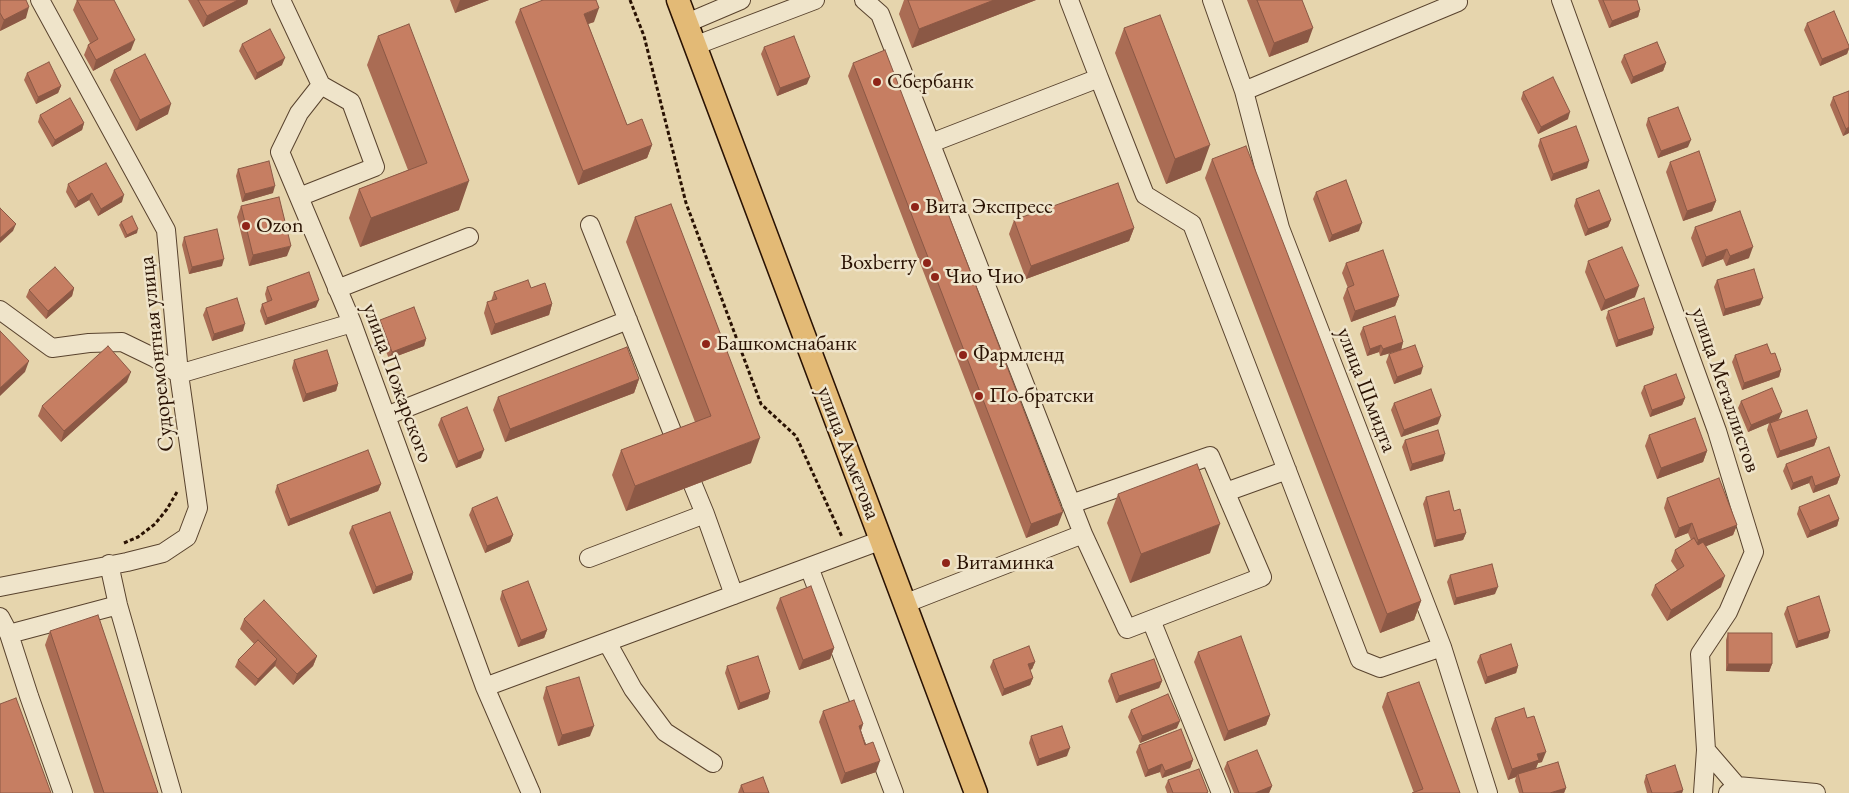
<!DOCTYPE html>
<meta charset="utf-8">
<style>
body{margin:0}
canvas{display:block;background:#e6d5ad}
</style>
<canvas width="1849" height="793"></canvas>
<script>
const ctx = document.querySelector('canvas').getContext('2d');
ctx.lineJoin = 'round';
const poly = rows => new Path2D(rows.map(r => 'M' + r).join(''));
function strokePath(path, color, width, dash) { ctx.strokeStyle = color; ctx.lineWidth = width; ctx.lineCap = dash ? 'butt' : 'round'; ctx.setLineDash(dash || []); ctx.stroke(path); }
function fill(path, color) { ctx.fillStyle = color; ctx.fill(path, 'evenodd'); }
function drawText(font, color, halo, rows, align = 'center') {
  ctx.font = font + ' "EB Garamond",serif'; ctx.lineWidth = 5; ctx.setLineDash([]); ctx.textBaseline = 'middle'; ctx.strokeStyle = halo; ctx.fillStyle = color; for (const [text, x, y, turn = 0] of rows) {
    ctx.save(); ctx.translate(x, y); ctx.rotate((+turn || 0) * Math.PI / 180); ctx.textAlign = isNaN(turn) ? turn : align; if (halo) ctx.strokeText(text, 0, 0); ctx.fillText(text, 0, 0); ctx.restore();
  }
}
const minor = poly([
 [281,0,321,85,299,113,280,152,352,323,485,687,531,793],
 [864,0,880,14,1083,534,904,604],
 [1212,0,1244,91,1280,228,1442,647,1488,793],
 [1561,0,1717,431,1754,552,1728,612,1700,654,1706,750,1737,786],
 [687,23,741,0],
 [694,46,815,0],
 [1099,78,1145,195,1192,224,1360,660,1380,668,1442,647],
 [1244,91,1458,2,1457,0],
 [931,143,1099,78,1069,0],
 [299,197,375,167,351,102,321,85],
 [590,225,679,449],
 [337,289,469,237],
 [0,310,52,348,89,343,122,342,155,358,179,374,352,323],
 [386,416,628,320],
 [693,485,705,514],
 [1226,492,1287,470],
 [1071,504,1210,456,1262,577,1127,629,1083,534],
 [589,558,705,514,734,595],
 [109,564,118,605,172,793],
 [809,567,894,793],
 [0,587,127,562,163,553,187,537,198,508,179,374,166,230,40,0],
 [0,617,9,634,29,696,63,793],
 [1151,620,1221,793],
 [9,634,118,605],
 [607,642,633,689,665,732,713,763],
 [485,687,882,540],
 [1703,793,1706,750],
 [1728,793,1737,786,1816,793]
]);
const major = poly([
 [678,0,976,793]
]);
strokePath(minor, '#59432e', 20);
strokePath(major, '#2a1203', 25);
strokePath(poly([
 [630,0,644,36,686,203,761,404,796,436,842,537],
 [124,543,138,537,155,524,167,509,177,492]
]), '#2a1203', 3, [4, 2.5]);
strokePath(minor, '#efe4ca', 18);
strokePath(major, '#e3ba76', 22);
fill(poly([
 [0,0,26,18,0,31],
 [77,0,131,50,93,71,84,55,88,45,90,43,73,10],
 [188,0,248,0,247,4,203,27],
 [450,0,489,0,455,13],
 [904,0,1036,0,912,48,899,14],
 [1247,0,1302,0,1308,42,1269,57],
 [1598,0,1637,0,1640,10,1638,17,1609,28],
 [520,9,594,22,588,24,627,125,652,145,647,158,578,185,515,22],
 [1807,23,1849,46,1849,49,1847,54,1820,66,1804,30],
 [1124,28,1201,170,1166,184,1115,53],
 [378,36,459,210,360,247,349,218,359,189,408,170,367,65],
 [242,44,282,65,255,80,239,51],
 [764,47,807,84,777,96,761,54],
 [1624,55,1666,63,1663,71,1631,84,1621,62],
 [853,63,1058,525,1026,538,848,76],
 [114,70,168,114,136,131,110,80],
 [27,73,61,86,58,93,36,104,24,80],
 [1849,91,1849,133,1843,136,1830,105,1833,97],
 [1523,92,1568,119,1538,134,1521,99],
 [40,115,84,123,82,130,52,147,38,122],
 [1648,118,1688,147,1658,158,1646,125],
 [1540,139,1587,168,1551,181,1538,146],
 [1212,159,1421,601,1414,620,1380,633,1205,178],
 [1670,162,1716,201,1712,211,1683,221,1666,172],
 [238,169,273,193,242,202,236,176],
 [68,184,122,202,98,216,89,200,75,208,66,192],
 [1316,192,1359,231,1329,242,1313,199],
 [1576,199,1611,220,1608,227,1585,236,1574,206],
 [241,206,287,256,249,266,237,217],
 [635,217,751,463,626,511,612,475,621,450,695,422,626,242],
 [1014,220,1134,228,1129,241,1026,279,1009,234],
 [121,222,137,233,125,238,119,225],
 [1695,227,1749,258,1726,266,1723,259,1702,267,1691,238],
 [184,237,222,266,189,274,182,245],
 [1588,261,1635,297,1601,311,1585,272],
 [1346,263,1399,296,1395,306,1351,322,1343,298,1347,288,1348,288,1342,273],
 [1717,280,1760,305,1723,316,1714,287],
 [267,287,316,307,265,325,260,311,262,304,267,302,265,294],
 [74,288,72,296,46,319,26,297,29,290],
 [494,292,552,304,549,315,491,335,484,313,487,302,491,301],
 [206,308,243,331,212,341,203,315],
 [1608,311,1654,328,1652,335,1616,347,1606,318],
 [380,320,426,339,424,346,389,359,377,328],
 [1363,327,1403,342,1401,350,1380,356,1379,352,1367,356,1360,334],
 [1389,354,1421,374,1394,384,1386,362],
 [1771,354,1781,370,1779,377,1742,390,1732,362,1735,355],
 [294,360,338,384,336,391,303,402,292,368],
 [639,379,634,393,505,442,493,410,498,397],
 [127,382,61,442,38,416,42,406],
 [1644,386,1685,398,1682,405,1650,417,1641,393],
 [1741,401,1817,438,1814,446,1777,458,1767,430,1769,423,1748,432,1738,408],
 [1394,403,1438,424,1401,437,1391,410],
 [441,418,481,458,456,468,438,425],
 [1649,435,1707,451,1703,462,1657,479,1645,446],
 [1405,440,1443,461,1410,471,1402,447],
 [1786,464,1840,476,1837,484,1813,493,1809,483,1791,490,1783,471],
 [381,484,378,491,288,526,275,492,277,485],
 [1118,494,1210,553,1130,583,1107,523],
 [1426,497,1454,511,1466,533,1463,540,1434,547,1423,504],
 [1667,498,1737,525,1733,535,1706,546,1721,587,1667,621,1651,595,1655,585,1677,570,1671,561,1675,550,1691,540,1688,533,1675,538,1664,508],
 [1799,507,1839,519,1837,526,1807,538,1797,514],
 [472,508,513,535,510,542,485,553,469,515],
 [352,526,413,573,411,580,373,594,349,533],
 [1450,575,1495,594,1454,605,1447,582],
 [502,591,547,630,544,638,518,647,500,599],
 [780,598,834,648,830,659,799,670,776,608],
 [1787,607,1830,631,1828,638,1796,648,1784,614],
 [244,619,317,656,313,666,293,685,275,666,255,686,235,667,238,660,254,644,240,629],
 [50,631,158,793,94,793,45,645],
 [1728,633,1772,664,1769,672,1726,671,1726,640],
 [1198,652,1270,715,1266,725,1224,741,1194,662],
 [1480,655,1518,666,1516,673,1485,684,1477,662],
 [993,660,1035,662,1032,669,1030,670,1033,678,1030,685,1002,696,990,667],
 [727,666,770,692,768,699,738,710,725,673],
 [1111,674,1162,681,1159,688,1116,703,1108,681],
 [546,687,590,736,558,746,543,698],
 [1387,693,1460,793,1414,793,1382,707],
 [1131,710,1177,728,1140,743,1128,717],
 [823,711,863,724,861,731,876,772,841,784,819,722],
 [1495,718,1542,762,1538,763,1536,768,1566,788,1564,793,1519,793,1515,781,1516,777,1508,780,1491,729],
 [1031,736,1067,756,1037,766,1029,743],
 [1139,745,1193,760,1190,768,1162,778,1160,772,1145,777,1136,752],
 [1227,762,1272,786,1269,793,1234,793,1224,769],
 [1646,775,1683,790,1682,793,1647,793,1644,782],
 [1168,780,1208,792,1208,793,1167,793,1165,787],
 [741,785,769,793,738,793]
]), '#aa6c54');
fill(poly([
 [238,0,248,0,247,4,203,27,207,16],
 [460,0,489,0,455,13],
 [994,0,1036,0,912,48,919,29],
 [29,7,26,18,0,31,4,20],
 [599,8,594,22,579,27,584,14],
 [1640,10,1638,17,1609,28,1612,21],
 [1313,28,1308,42,1269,57,1274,43],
 [135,40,131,50,93,71,96,60],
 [1849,48,1847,54,1820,66,1822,59],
 [285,58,282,65,255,80,257,73],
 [1666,63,1663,71,1631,84,1633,77],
 [810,77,807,84,777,96,780,88],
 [61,86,58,93,36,104,38,97],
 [171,104,168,114,136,131,140,120],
 [1570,112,1568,119,1538,134,1541,127],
 [84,123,82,130,52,147,55,140],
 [1849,127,1849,133,1843,136,1846,129],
 [1691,140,1688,147,1658,158,1661,151],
 [652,145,647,158,578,185,583,171],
 [1210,145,1201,170,1166,184,1175,159],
 [1589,161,1587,168,1551,181,1553,174],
 [469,181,459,210,360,247,371,218],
 [275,186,273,193,242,202,245,194],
 [92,193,89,200,75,208,78,201],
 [124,195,122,202,98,216,101,209],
 [1716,201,1712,211,1683,221,1687,211],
 [1611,220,1608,227,1585,236,1588,229],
 [1362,223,1359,231,1329,242,1332,235],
 [16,224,13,231,0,243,0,238],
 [1134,228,1129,241,1026,279,1031,266],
 [138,229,137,233,125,238,127,235],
 [291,246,287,256,249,266,253,255],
 [1753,247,1749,258,1726,266,1730,256],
 [1727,249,1723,259,1702,267,1706,257],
 [224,259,222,266,189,274,192,267],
 [1639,286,1635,297,1601,311,1605,300],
 [74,288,72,296,46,319,48,311],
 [1399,296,1395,306,1351,322,1355,311],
 [1763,298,1760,305,1723,316,1725,309],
 [319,300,316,307,265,325,267,318],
 [552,304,549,315,491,335,495,324],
 [245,324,243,331,212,341,214,334],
 [1654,328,1652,335,1616,347,1618,340],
 [426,339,424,346,389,359,392,352],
 [1403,342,1401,350,1380,356,1383,349],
 [1381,345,1379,352,1367,356,1370,349],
 [29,361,25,372,0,396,0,388],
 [1423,367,1421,374,1394,384,1397,377],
 [1781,370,1779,377,1742,390,1744,383],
 [131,372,127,382,61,442,64,431],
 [639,379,634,393,505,442,510,429],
 [338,384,336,391,303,402,306,394],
 [1685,398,1682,405,1650,417,1652,410],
 [1782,412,1779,419,1748,432,1751,425],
 [1441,416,1438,424,1401,437,1404,430],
 [760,438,751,463,626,511,635,486],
 [1817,438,1814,446,1777,458,1780,451],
 [484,450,481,458,456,468,458,461],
 [1707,451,1703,462,1657,479,1661,468],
 [1445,454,1443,461,1410,471,1412,464],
 [1812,476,1809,483,1791,490,1793,483],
 [1840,476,1837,484,1813,493,1815,486],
 [381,484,378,491,288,526,290,519],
 [1063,512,1058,525,1026,538,1031,524],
 [1839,519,1837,526,1807,538,1810,531],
 [1692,523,1688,533,1675,538,1679,528],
 [1220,524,1210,553,1130,583,1141,554],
 [1737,525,1733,535,1695,551,1698,540],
 [1466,533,1463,540,1434,547,1436,540],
 [513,535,510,542,485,553,487,546],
 [413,573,411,580,373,594,376,587],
 [1725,576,1721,587,1667,621,1671,610],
 [1498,587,1495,594,1454,605,1456,598],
 [1421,601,1414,620,1380,633,1387,614],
 [547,630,544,638,518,647,521,640],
 [1830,631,1828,638,1796,648,1798,641],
 [834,648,830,659,799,670,803,660],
 [317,656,313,666,293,685,297,674],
 [277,659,275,666,255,686,258,679],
 [1035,662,1032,669,1025,672,1028,664],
 [1728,664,1772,664,1769,672,1726,671],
 [1518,666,1516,673,1485,684,1487,677],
 [1033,678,1030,685,1002,696,1004,689],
 [1162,681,1159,688,1116,703,1119,696],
 [770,692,768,699,738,710,740,703],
 [1270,715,1266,725,1224,741,1228,731],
 [1180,721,1177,728,1140,743,1142,736],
 [863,724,859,735,859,726],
 [594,726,590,736,558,746,562,735],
 [1070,748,1067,756,1037,766,1039,759],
 [1546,752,1542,762,1538,763,1535,771,1518,774,1516,777,1508,780,1512,769,1537,754],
 [1193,760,1190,768,1162,778,1165,771],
 [880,761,876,772,841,784,845,773],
 [1162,764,1160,772,1145,777,1148,770],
 [1272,786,1269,793,1255,793],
 [1566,788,1564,793,1550,793],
 [1683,790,1682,793,1673,793]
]), '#8b5845');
const building = poly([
 [0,0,26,0,29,7,4,20,0,13,0,0],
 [77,0,114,0,135,40,96,60,88,45,98,39,77,0],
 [198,0,238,0,207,16,198,0],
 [543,0,596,0,599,8,584,14,627,125,642,119,652,145,583,171,520,9,543,0],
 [908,0,994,0,919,29,908,0],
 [1257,0,1302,0,1313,28,1274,43,1257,0],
 [1603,0,1637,0,1640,10,1612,21,1603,0],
 [1834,11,1849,46,1849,48,1822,59,1807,23,1834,11],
 [1160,15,1210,145,1175,159,1124,28,1160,15],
 [409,24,469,181,371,218,359,189,427,163,378,36,409,24],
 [270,29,285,58,257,73,242,44,270,29],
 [794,36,810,77,780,88,764,47,794,36],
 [1657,42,1666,63,1633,77,1624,55,1657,42],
 [885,50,1063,512,1031,524,853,63,885,50],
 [145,54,171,104,140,120,114,70,145,54],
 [49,62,61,86,38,97,27,73,49,62],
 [1553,77,1570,112,1541,127,1523,92,1553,77],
 [1849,91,1849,127,1846,129,1833,97,1849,91],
 [70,98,84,123,55,140,40,115,70,98],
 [1678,107,1691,140,1661,151,1648,118,1678,107],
 [1576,126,1589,161,1553,174,1540,139,1576,126],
 [1246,146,1421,601,1387,614,1212,159,1246,146],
 [1699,151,1716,201,1687,211,1670,162,1699,151],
 [269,161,275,186,245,194,238,169,269,161],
 [106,163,124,195,101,209,92,193,78,201,68,184,106,163],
 [1346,180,1362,223,1332,235,1316,192,1346,180],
 [1118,183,1134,228,1031,266,1014,220,1118,183],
 [1599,190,1611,220,1588,229,1576,199,1599,190],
 [279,197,291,246,253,255,241,206,279,197],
 [671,204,760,438,635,486,621,450,711,416,635,217,671,204],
 [0,208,16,224,0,238,0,208],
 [1740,211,1753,247,1730,256,1727,249,1706,257,1695,227,1740,211],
 [132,216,138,229,127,235,121,222,132,216],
 [217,229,224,259,192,267,184,237,217,229],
 [1622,247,1639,286,1605,300,1588,261,1622,247],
 [1383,250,1399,296,1355,311,1347,288,1354,285,1346,263,1383,250],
 [55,267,74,288,48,311,29,290,55,267],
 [1754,269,1763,298,1725,309,1717,280,1754,269],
 [309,272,319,300,267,318,262,304,272,300,267,287,309,272],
 [528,280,531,288,545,283,552,304,495,324,487,302,497,299,494,292,528,280],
 [237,298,245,324,214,334,206,308,237,298],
 [1644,298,1654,328,1618,340,1608,311,1644,298],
 [414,307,426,339,392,352,380,320,414,307],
 [1395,316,1403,342,1383,349,1381,345,1370,349,1363,327,1395,316],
 [0,331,29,361,0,388,0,331],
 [1767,344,1771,354,1775,353,1781,370,1744,383,1735,355,1767,344],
 [1415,345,1423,367,1397,377,1389,354,1415,345],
 [108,346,131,372,64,431,42,406,108,346],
 [627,347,639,379,510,429,498,397,627,347],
 [327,350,338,384,306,394,294,360,327,350],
 [1676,374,1685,398,1652,410,1644,386,1676,374],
 [1772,388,1782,412,1751,425,1741,401,1772,388],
 [1431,389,1441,416,1404,430,1394,403,1431,389],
 [467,407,484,450,458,461,441,418,467,407],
 [1807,410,1817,438,1780,451,1770,423,1807,410],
 [1695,418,1707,451,1661,468,1649,435,1695,418],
 [1438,430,1445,454,1412,464,1405,440,1438,430],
 [1829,447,1840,476,1815,486,1812,476,1793,483,1786,464,1829,447],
 [368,450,381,484,290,519,277,485,368,450],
 [1197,464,1220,524,1141,554,1118,494,1197,464],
 [1719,478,1737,525,1698,540,1692,523,1679,528,1667,498,1719,478],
 [1449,491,1454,511,1460,509,1466,533,1436,540,1426,497,1449,491],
 [1829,495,1839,519,1810,531,1799,507,1829,495],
 [497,497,513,535,487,546,472,508,497,497],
 [390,512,413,573,376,587,352,526,390,512],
 [1694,538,1698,545,1703,542,1725,576,1671,610,1655,585,1684,566,1675,550,1694,538],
 [1492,564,1498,587,1456,598,1450,575,1492,564],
 [528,581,547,630,521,640,502,591,528,581],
 [811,586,834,648,803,660,780,598,811,586],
 [1819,596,1830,631,1798,641,1787,607,1819,596],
 [264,600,317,656,297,674,244,619,264,600],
 [98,615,158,793,104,793,50,631,98,615],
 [1728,633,1772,633,1772,664,1728,664,1728,633],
 [1241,636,1270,715,1228,731,1198,652,1241,636],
 [258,640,277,659,258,679,238,660,258,640],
 [1511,644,1518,666,1487,677,1480,655,1511,644],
 [1029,646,1035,662,1028,664,1033,678,1004,689,993,660,1029,646],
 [758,656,770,692,740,703,727,666,758,656],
 [1154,659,1162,681,1119,696,1111,674,1154,659],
 [579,677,594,726,562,735,546,687,579,677],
 [1419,682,1460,793,1412,793,1423,789,1387,693,1419,682],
 [1168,694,1180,721,1142,736,1131,710,1168,694],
 [16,698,51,793,0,793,0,704,16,698],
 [854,700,863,724,859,726,865,745,873,742,880,761,845,773,823,711,854,700],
 [1524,708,1527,718,1534,716,1546,752,1537,754,1539,760,1512,769,1495,718,1524,708],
 [1062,726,1070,748,1039,759,1031,736,1062,726],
 [1181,729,1193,760,1165,771,1162,764,1148,770,1139,745,1181,729],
 [1257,750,1272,786,1255,793,1239,793,1227,762,1257,750],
 [1558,762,1566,788,1550,793,1523,793,1518,774,1558,762],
 [1675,765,1683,790,1673,793,1652,793,1646,775,1675,765],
 [1199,769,1208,792,1206,793,1173,793,1168,780,1199,769],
 [763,777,769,793,744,793,741,785,763,777]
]);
fill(building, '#c67e62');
strokePath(building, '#8b5845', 1);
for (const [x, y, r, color] of [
 [877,82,5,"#8f2418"],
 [915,207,5,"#8f2418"],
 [246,226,5,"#8f2418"],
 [927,263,5,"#8f2418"],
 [935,277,5,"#8f2418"],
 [706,344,5,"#8f2418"],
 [963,355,5,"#8f2418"],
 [979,396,5,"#8f2418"],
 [946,563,5,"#8f2418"]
]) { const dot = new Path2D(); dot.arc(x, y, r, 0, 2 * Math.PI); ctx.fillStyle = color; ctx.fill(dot); strokePath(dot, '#efe4ca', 2); }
drawText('22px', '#2a1203', '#efe4ca', [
 ["Сбербанк",887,82],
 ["Вита Экспресс",925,207],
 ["Ozon",256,226],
 ["Boxberry",917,263,"right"],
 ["Чио Чио",945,277],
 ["Башкомснабанк",716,344],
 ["Фармленд",973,355],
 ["По-братски",989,396],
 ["Витаминка",956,563]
], 'left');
drawText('22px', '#2a1203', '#efe4ca', [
 ["Судоремонтная улица",157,354,-96],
 ["улица Пожарского",397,383,70],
 ["улица Шмидта",1366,390,69],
 ["улица Металлистов",1725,390,71],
 ["улица Ахметова",848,453,69]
]);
</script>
